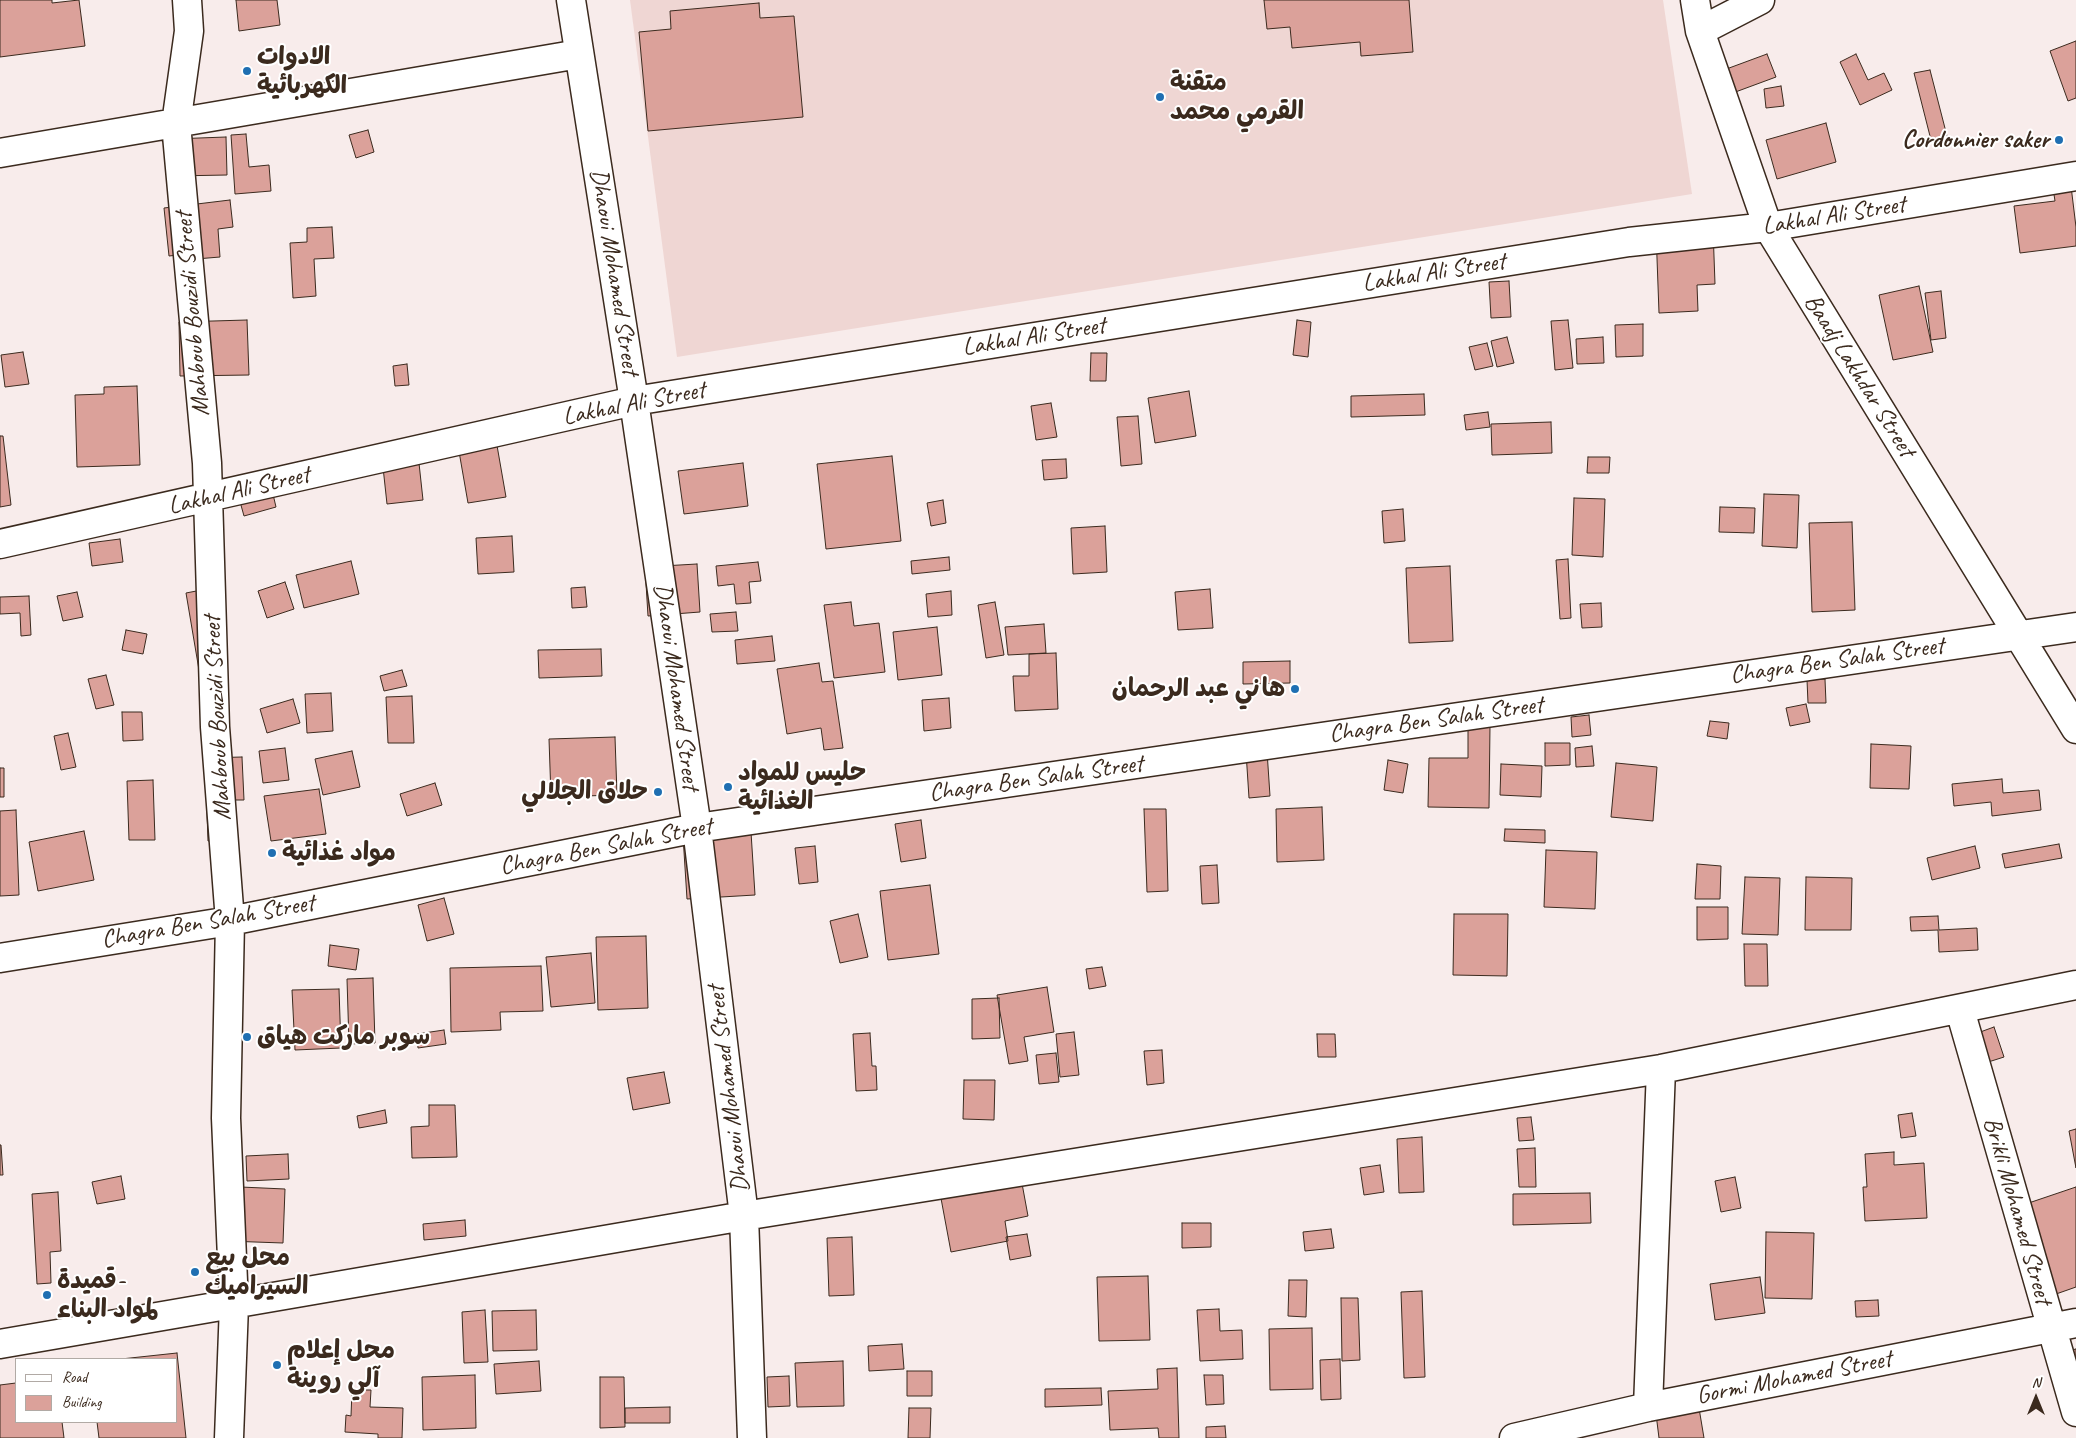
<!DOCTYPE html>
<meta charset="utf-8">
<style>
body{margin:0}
#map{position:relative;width:2076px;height:1438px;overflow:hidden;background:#f8eceb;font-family:Caveat,sans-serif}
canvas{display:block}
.legend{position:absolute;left:15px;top:1358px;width:162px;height:65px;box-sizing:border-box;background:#fff;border:1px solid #b1aaa5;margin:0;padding:6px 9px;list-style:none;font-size:15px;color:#3b2a1e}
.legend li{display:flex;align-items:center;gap:10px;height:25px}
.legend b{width:25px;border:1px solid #b1aaa5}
.north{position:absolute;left:2011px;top:1373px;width:50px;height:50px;-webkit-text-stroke:4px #fff;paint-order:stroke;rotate:0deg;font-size:14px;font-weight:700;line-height:20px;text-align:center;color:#3b2a1e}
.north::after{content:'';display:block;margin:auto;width:18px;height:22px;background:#3b2a1e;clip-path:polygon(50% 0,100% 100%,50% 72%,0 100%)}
</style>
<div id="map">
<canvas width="2076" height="1438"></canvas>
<ul class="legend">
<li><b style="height:6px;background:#fff"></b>Road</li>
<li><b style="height:14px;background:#dba19a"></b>Building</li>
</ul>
<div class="north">N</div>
</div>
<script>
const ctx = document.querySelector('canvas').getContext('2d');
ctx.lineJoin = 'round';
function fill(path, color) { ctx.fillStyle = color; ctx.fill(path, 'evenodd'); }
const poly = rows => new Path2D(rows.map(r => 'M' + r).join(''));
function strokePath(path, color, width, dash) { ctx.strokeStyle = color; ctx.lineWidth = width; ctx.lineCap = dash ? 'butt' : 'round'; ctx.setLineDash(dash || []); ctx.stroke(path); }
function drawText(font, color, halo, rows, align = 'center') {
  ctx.font = font + ' Caveat,"Playpen Sans Arabic",sans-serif'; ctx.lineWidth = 4; ctx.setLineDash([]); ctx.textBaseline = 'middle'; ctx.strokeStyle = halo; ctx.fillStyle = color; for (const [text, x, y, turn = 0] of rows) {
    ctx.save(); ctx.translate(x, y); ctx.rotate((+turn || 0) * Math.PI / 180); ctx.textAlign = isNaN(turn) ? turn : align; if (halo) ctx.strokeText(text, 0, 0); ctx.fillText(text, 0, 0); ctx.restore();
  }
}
fill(poly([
 [630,0,1663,0,1692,194,677,357]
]), '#efd6d3');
const building = poly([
 [0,0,52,0,52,3,79,0,85,46,0,57,0,0],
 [236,0,277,0,280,25,239,31,236,0],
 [1264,0,1409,0,1413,52,1361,56,1360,42,1292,48,1290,27,1267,29,1264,0],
 [759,3,760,18,794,16,803,117,648,131,639,32,671,29,670,11,759,3],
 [2076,41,2076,98,2068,101,2050,51,2076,41],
 [1767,54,1776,77,1730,94,1721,71,1767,54],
 [1856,54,1868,80,1884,73,1892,90,1860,105,1840,62,1856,54],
 [1930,70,1947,136,1931,140,1914,73,1930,70],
 [1781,86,1784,106,1766,108,1764,89,1781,86],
 [1826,123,1836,162,1777,179,1766,140,1826,123],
 [368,130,374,152,356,158,349,135,368,130],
 [246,134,249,167,269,165,271,191,235,194,231,135,246,134],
 [226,137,227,175,173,176,172,139,226,137],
 [2071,186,2076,227,2076,246,2020,253,2014,206,2055,201,2053,188,2071,186],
 [230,200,233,227,218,229,220,257,196,259,195,253,169,256,164,208,230,200],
 [332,227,334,258,314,259,316,296,293,298,290,243,307,242,307,228,332,227],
 [1713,229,1715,284,1697,285,1698,311,1659,313,1656,231,1713,229],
 [1509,281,1511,317,1491,318,1489,282,1509,281],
 [1919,286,1933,352,1893,360,1879,295,1919,286],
 [1941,291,1946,338,1931,340,1925,293,1941,291],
 [247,320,249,375,180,376,179,322,247,320],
 [1297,320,1311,322,1308,357,1293,355,1297,320],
 [1568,320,1573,368,1555,370,1551,321,1568,320],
 [1643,324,1643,356,1616,357,1615,325,1643,324],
 [1507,337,1514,363,1497,367,1491,341,1507,337],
 [1603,337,1604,363,1577,364,1576,339,1603,337],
 [1487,343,1493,366,1475,370,1469,347,1487,343],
 [23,352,29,384,5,387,1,355,23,352],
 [1091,353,1107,353,1106,381,1090,381,1091,353],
 [407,364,409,385,395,386,393,366,407,364],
 [137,386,140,465,77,467,75,395,104,394,104,387,137,386],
 [1189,391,1196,436,1155,443,1148,398,1189,391],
 [1424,394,1425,415,1351,417,1351,396,1424,394],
 [1051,403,1057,437,1036,440,1031,406,1051,403],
 [1488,412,1490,427,1466,430,1464,415,1488,412],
 [1138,416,1142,464,1121,466,1117,417,1138,416],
 [1551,422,1552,453,1492,455,1491,424,1551,422],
 [495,434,506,497,468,503,457,440,495,434],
 [0,436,3,436,11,505,0,507,0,436],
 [418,454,423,500,387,504,382,458,418,454],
 [892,456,901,541,826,549,817,464,892,456],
 [1588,457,1610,457,1609,473,1587,473,1588,457],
 [1066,459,1067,478,1044,480,1042,460,1066,459],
 [743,463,748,506,684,514,678,471,743,463],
 [272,490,276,507,244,516,239,498,272,490],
 [1764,494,1799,495,1797,548,1762,546,1764,494],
 [1574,498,1605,499,1603,557,1572,555,1574,498],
 [943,500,946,523,931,526,927,503,943,500],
 [1720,507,1755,508,1754,533,1719,532,1720,507],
 [1403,509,1405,541,1384,543,1382,511,1403,509],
 [1852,522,1855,610,1812,612,1809,523,1852,522],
 [1105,526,1107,572,1073,574,1071,528,1105,526],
 [512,536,514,572,478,574,476,538,512,536],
 [120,539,123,562,92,566,89,543,120,539],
 [949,557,950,570,912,574,911,561,949,557],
 [1568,559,1571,618,1560,619,1556,560,1568,559],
 [351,561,359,594,304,608,296,575,351,561],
 [758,562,761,581,749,582,751,603,736,604,734,584,718,586,716,566,758,562],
 [697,564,700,612,648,616,645,567,697,564],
 [1450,566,1453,641,1409,643,1406,568,1450,566],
 [285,582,294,609,267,618,258,591,285,582],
 [585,587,587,607,572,608,571,588,585,587],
 [212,588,225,666,199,670,186,593,212,588],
 [1210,589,1213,628,1178,630,1175,592,1210,589],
 [951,591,952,615,928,617,926,594,951,591],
 [77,592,83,617,63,621,57,596,77,592],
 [29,596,31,635,21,636,20,613,0,614,0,597,29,596],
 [851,602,854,626,879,623,885,672,834,678,824,605,851,602],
 [995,602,1004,655,986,658,978,605,995,602],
 [1601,603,1602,627,1582,628,1580,604,1601,603],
 [736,612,738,631,712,632,710,614,736,612],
 [1044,624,1046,653,1008,655,1005,627,1044,624],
 [937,627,942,675,898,680,893,632,937,627],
 [126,630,147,634,143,654,122,650,126,630],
 [772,636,775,661,737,664,735,640,772,636],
 [601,649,602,676,539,678,538,650,601,649],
 [1056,653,1058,709,1015,711,1013,676,1029,676,1029,654,1056,653],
 [1290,661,1290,683,1243,684,1243,662,1290,661],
 [819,663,822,682,833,681,843,748,824,750,821,728,787,734,777,669,819,663],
 [402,670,407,686,384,691,380,676,402,670],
 [106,675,114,705,96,709,88,679,106,675],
 [1825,679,1826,703,1808,703,1807,680,1825,679],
 [331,693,333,731,307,733,305,694,331,693],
 [412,696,414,743,388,743,386,697,412,696],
 [949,698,951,728,924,731,922,700,949,698],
 [293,699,300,723,267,733,260,709,293,699],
 [1806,704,1810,722,1790,726,1786,708,1806,704],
 [122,712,142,712,143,740,123,741,122,712],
 [1589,715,1591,735,1572,737,1571,717,1589,715],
 [1710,721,1729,723,1727,739,1707,736,1710,721],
 [1468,726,1490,726,1489,808,1428,807,1429,758,1468,758,1468,726],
 [68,733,76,767,61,770,54,736,68,733],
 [615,737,617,795,551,797,549,739,615,737],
 [1545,743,1570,743,1570,765,1545,766,1545,743],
 [1871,744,1911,746,1909,789,1870,788,1871,744],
 [1592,746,1594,766,1576,767,1575,748,1592,746],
 [285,748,289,780,263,783,259,751,285,748],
 [352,751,360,787,323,795,315,759,352,751],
 [1267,751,1270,796,1249,798,1246,752,1267,751],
 [242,757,244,800,230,800,231,840,208,841,205,758,242,757],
 [1388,760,1408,764,1403,793,1384,790,1388,760],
 [1616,763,1657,767,1653,821,1611,817,1616,763],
 [1501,764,1542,766,1541,797,1500,795,1501,764],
 [0,768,4,768,4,797,0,797,0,768],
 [2002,779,2003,793,2039,790,2041,810,1992,816,1991,802,1954,806,1952,784,2002,779],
 [153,780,155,840,129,840,127,781,153,780],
 [435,783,442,805,407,816,400,794,435,783],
 [319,789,326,834,271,841,264,796,319,789],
 [1322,807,1324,860,1277,862,1276,809,1322,807],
 [1144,809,1166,809,1168,891,1147,892,1144,809],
 [16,810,19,895,0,896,0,811,16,810],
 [921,820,926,858,901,862,895,824,921,820],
 [1505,829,1545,830,1545,843,1504,841,1505,829],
 [84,831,94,880,38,891,29,842,84,831],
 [751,832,755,895,687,899,683,836,751,832],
 [2059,844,2062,858,2005,868,2002,854,2059,844],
 [815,846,818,882,799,884,795,848,815,846],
 [1975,846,1980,868,1932,880,1927,858,1975,846],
 [1546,850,1597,852,1595,909,1544,907,1546,850],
 [1697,864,1721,866,1720,899,1695,899,1697,864],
 [1217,865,1219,903,1202,904,1200,866,1217,865],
 [1745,877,1780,878,1778,935,1742,934,1745,877],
 [1806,877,1852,878,1851,930,1805,930,1806,877],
 [930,885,939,954,888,960,880,891,930,885],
 [444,898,454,934,427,941,418,905,444,898],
 [1697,907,1728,907,1728,939,1697,940,1697,907],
 [858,914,868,957,840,963,830,921,858,914],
 [1454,914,1508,914,1507,976,1453,975,1454,914],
 [1938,916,1939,930,1977,928,1978,950,1939,952,1938,930,1911,931,1910,917,1938,916],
 [646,936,648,1008,598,1010,596,937,646,936],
 [1744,944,1767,944,1768,986,1745,986,1744,944],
 [330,945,359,949,356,970,328,966,330,945],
 [591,953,595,1003,551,1007,546,957,591,953],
 [541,966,543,1011,500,1012,501,1030,451,1032,450,968,541,966],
 [1102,967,1106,986,1089,989,1086,969,1102,967],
 [373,978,375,1043,349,1044,347,979,373,978],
 [1047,987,1054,1032,1024,1037,1028,1061,1009,1064,997,995,1047,987],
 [339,989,341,1048,295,1050,292,990,339,989],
 [999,998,1000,1038,972,1039,972,999,999,998],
 [1994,1027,2004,1057,1982,1064,1972,1035,1994,1027],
 [444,1030,446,1044,418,1048,417,1034,444,1030],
 [1074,1032,1079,1075,1060,1077,1056,1034,1074,1032],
 [870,1033,872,1066,876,1066,877,1090,856,1091,853,1034,870,1033],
 [1317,1034,1335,1034,1336,1057,1318,1057,1317,1034],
 [1162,1050,1164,1083,1147,1085,1144,1051,1162,1050],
 [1056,1053,1059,1082,1039,1084,1036,1055,1056,1053],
 [664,1072,670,1103,633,1110,627,1078,664,1072],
 [964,1080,995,1080,994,1120,963,1119,964,1080],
 [429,1105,455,1105,457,1157,412,1158,411,1127,429,1126,429,1105],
 [385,1110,387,1123,359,1128,357,1116,385,1110],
 [1912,1113,1916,1136,1901,1138,1898,1115,1912,1113],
 [1531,1117,1534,1140,1519,1141,1517,1118,1531,1117],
 [2076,1129,2076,1168,2069,1131,2076,1129],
 [1422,1137,1424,1192,1399,1193,1397,1139,1422,1137],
 [0,1145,1,1145,3,1175,0,1175,0,1145],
 [1535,1148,1536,1187,1519,1187,1517,1149,1535,1148],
 [1894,1152,1894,1165,1924,1163,1927,1218,1865,1221,1863,1187,1867,1187,1865,1154,1894,1152],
 [288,1154,289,1179,247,1181,246,1156,288,1154],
 [1380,1165,1384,1192,1364,1195,1360,1168,1380,1165],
 [121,1176,125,1199,97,1204,92,1182,121,1176],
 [1735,1177,1741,1208,1721,1212,1715,1181,1735,1177],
 [1021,1178,1028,1216,1005,1221,1008,1241,951,1252,940,1193,1021,1178],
 [218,1186,285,1189,283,1243,227,1241,228,1218,216,1218,218,1186],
 [2076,1187,2076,1287,2039,1300,2008,1210,2076,1187],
 [58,1192,61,1251,50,1252,51,1283,37,1284,32,1194,58,1192],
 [1590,1193,1591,1223,1513,1225,1513,1194,1590,1193],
 [465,1220,466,1236,424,1240,423,1224,465,1220],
 [1182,1223,1211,1223,1211,1247,1182,1248,1182,1223],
 [1331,1229,1334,1248,1305,1251,1303,1232,1331,1229],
 [1766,1232,1814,1233,1812,1299,1765,1298,1766,1232],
 [1027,1234,1031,1256,1010,1260,1006,1237,1027,1234],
 [852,1237,854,1295,829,1296,827,1238,852,1237],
 [1148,1276,1150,1340,1099,1341,1097,1277,1148,1276],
 [1760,1277,1765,1313,1715,1320,1710,1284,1760,1277],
 [1289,1280,1307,1280,1306,1317,1288,1316,1289,1280],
 [1422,1291,1425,1377,1404,1378,1401,1292,1422,1291],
 [1341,1298,1358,1298,1360,1360,1342,1361,1341,1298],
 [1878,1300,1879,1316,1856,1317,1855,1301,1878,1300],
 [1219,1309,1220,1331,1242,1330,1243,1359,1200,1361,1197,1310,1219,1309],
 [485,1310,488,1362,464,1363,462,1312,485,1310],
 [536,1310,537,1350,493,1351,492,1311,536,1310],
 [1312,1328,1313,1389,1270,1390,1269,1329,1312,1328],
 [902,1344,904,1369,869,1371,868,1346,902,1344],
 [2076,1349,2076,1378,2068,1351,2076,1349],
 [177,1353,186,1438,99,1438,97,1422,176,1422,176,1359,121,1359,177,1353],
 [1340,1359,1341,1399,1321,1400,1320,1360,1340,1359],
 [539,1361,541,1391,496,1394,494,1364,539,1361],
 [843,1361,844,1406,797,1407,795,1363,843,1361],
 [1177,1368,1179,1438,1159,1438,1158,1428,1110,1430,1108,1391,1158,1389,1157,1369,1177,1368],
 [907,1371,932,1371,932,1396,907,1396,907,1371],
 [475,1375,476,1428,423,1430,422,1377,475,1375],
 [1204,1375,1223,1375,1224,1404,1206,1405,1204,1375],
 [789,1376,790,1406,768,1407,767,1377,789,1376],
 [600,1377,624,1377,625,1427,600,1428,600,1377],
 [16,1383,16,1422,62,1422,64,1438,0,1438,0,1385,16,1383],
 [1101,1388,1102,1405,1045,1407,1045,1389,1101,1388],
 [352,1390,371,1390,370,1407,403,1408,402,1438,378,1438,378,1434,345,1432,346,1415,351,1416,352,1390],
 [670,1407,670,1423,625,1423,625,1408,670,1407],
 [909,1408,931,1408,930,1438,908,1438,909,1408],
 [1699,1408,1704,1438,1659,1438,1656,1414,1699,1408],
 [1225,1426,1226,1438,1206,1438,1206,1427,1225,1426]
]);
fill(building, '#dba19a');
strokePath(building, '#3b2a1e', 1);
const street = poly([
 [187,0,189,31,176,124,207,463,215,727,230,921,226,1118,234,1305,229,1438],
 [571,0,634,401,697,828,744,1216,752,1438],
 [1695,0,1700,31,1768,227,2076,729],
 [1700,31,1760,0],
 [0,153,579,54],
 [0,544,634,401,1629,242,1768,227,2076,176],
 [0,958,230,921,697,828,2076,627],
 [1960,1010,2076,1412],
 [0,1344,744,1216,1661,1069,2076,985],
 [1648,1407,1661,1069],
 [1514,1438,1648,1407,2076,1323]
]);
strokePath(street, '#3b2a1e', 31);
strokePath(street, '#fff', 28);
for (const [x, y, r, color] of [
 [247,71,5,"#1f6fb2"],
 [1160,97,5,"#1f6fb2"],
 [2059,140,5,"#1f6fb2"],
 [1295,689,5,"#1f6fb2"],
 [728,787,5,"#1f6fb2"],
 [658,792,5,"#1f6fb2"],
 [272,853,5,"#1f6fb2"],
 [247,1037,5,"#1f6fb2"],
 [195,1272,5,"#1f6fb2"],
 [47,1295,5,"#1f6fb2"],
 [277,1365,5,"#1f6fb2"]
]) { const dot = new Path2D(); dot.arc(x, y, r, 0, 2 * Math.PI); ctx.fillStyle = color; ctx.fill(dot); strokePath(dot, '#fff', 2); }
drawText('bold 25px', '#3b2a1e', '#fff', [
 ["الادوات",257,57],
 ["الكهربائية",257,86],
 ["متقنة",1170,83],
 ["القرمي محمد",1170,112],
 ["Cordonnier saker",2049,140,"right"],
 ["هاني عبد الرحمان",1285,689,"right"],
 ["حليس للمواد",738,773],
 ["الغذائية",738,802],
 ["حلاق الجلالي",648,792,"right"],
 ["مواد غذائية",282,853],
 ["سوبر ماركت هياق",257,1037],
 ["محل بيع",205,1258],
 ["السيراميك",205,1287],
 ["قميدة-",57,1281],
 ["لمواد البناء",57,1310],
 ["محل إعلام",287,1351],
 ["آلي روينة",287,1380]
], 'left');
drawText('25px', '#3b2a1e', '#fff', [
 ["Lakhal Ali Street",1834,216,-9],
 ["Dhaoui Mohamed Street",614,272,81],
 ["Lakhal Ali Street",1434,273,-9],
 ["Mahboub Bouzidi Street",193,314,-95],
 ["Lakhal Ali Street",1034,337,-9],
 ["Baadj Lakhdar Street",1859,376,58],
 ["Lakhal Ali Street",634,404,-11],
 ["Lakhal Ali Street",239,491,-13],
 ["Chagra Ben Salah Street",1837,661,-8],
 ["Dhaoui Mohamed Street",676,687,82],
 ["Mahboub Bouzidi Street",218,718,-93],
 ["Chagra Ben Salah Street",1436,720,-8],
 ["Chagra Ben Salah Street",1036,779,-8],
 ["Chagra Ben Salah Street",606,847,-11],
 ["Chagra Ben Salah Street",208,922,-10],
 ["Dhaoui Mohamed Street",729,1089,-97],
 ["Brikli Mohamed Street",2017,1211,74],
 ["Gormi Mohamed Street",1794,1378,-11]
]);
</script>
